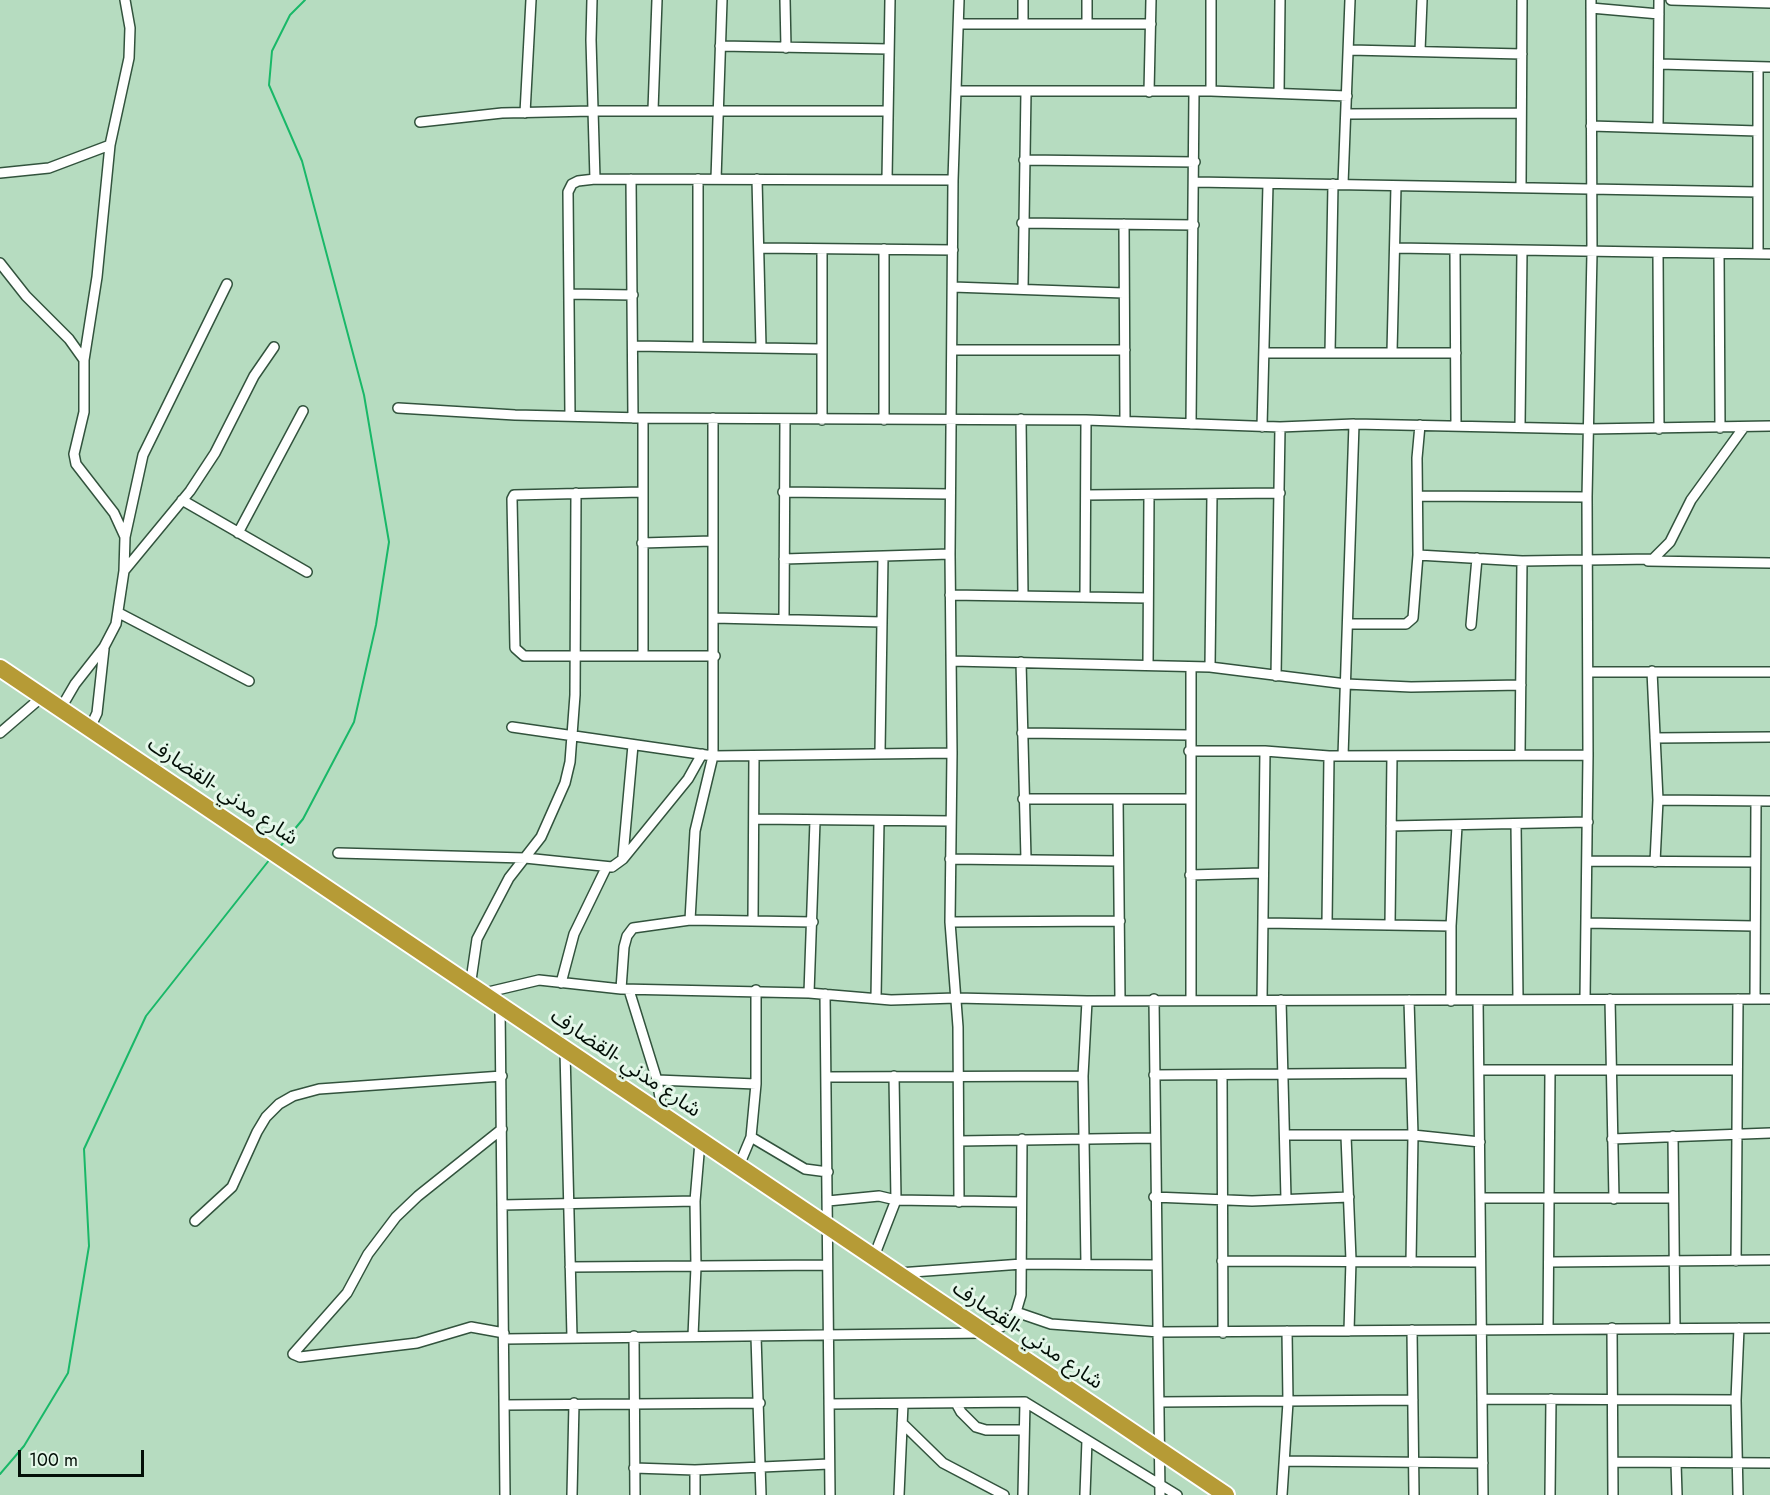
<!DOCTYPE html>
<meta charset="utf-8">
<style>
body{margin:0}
#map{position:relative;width:1770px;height:1495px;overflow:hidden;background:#b6dcc0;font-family:Jost,sans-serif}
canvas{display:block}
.scale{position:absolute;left:18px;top:1450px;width:126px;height:27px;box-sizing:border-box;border:3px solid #030f07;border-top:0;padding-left:8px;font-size:18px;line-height:21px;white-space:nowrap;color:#030f07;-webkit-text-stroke:4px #e4f7e9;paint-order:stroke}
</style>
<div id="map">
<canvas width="1770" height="1495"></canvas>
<div class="scale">100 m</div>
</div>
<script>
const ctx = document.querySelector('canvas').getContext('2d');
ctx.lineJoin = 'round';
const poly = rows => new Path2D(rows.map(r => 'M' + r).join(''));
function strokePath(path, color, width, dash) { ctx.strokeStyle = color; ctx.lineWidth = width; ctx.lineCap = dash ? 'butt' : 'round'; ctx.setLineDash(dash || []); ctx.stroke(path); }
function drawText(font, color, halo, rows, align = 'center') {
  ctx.font = font + ' Jost,"Noto Sans Arabic",sans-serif'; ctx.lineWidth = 6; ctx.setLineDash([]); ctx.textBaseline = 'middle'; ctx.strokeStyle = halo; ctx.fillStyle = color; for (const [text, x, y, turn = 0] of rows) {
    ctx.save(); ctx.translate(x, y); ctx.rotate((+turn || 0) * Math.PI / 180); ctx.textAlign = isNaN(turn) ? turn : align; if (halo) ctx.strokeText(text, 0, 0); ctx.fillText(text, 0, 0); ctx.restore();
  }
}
strokePath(poly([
 [279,848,303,819,354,722,376,625,389,542,364,395,302,161,269,85,272,51,290,15,305,0],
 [0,1474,24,1446,68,1373,89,1246,84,1149,146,1016,270,859]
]), '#19b868', 2);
const street = poly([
 [592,0,591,40,595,179],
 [785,0,786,48],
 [1671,0,1770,3],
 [1591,8,1659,14],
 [1087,23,1087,0],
 [959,24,1151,24],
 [1023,24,1023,0],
 [720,46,889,49],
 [1350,50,1522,54],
 [1420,51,1422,0],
 [1659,64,1770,67],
 [957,91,1211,91,1347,96],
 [1211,91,1211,0],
 [1149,92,1151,0],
 [1279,93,1280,0],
 [653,110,657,0],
 [525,113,531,0],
 [1347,114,1521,113],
 [420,122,502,113,592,111,888,111],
 [1591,126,1758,131],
 [1658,128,1659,0],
 [1024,160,1195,162],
 [0,173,49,168,110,145],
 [631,179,633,418],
 [716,179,722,0],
 [757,179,761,347],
 [887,179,890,0],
 [1195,182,1758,192],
 [1343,184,1350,0],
 [1521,186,1522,0],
 [1022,223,1194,225],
 [1124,224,1125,421],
 [760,248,953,250],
 [1395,248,1770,254],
 [822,249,822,420],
 [884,249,884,420],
 [1455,251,1456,424],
 [1658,254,1659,429],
 [1719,254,1720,428],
 [1758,254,1758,67],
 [0,263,26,296,69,339,84,360],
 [953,287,1123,293],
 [1023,289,1026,91],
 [569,294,633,295],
 [634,346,822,349],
 [698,347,698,179],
 [952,350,1125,350],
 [1392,352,1396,186],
 [1264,353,1456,353],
 [1330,353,1333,184],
 [398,408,515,415,643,418,1086,420,1280,427,1354,424,1588,429,1770,426],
 [570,416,568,192,572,184,578,181,595,179,953,180],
 [1021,419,1023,596],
 [1191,424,1194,92],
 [1520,426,1522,251],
 [1262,427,1268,184],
 [642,492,514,495,512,499,515,648,524,656,715,656],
 [783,492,950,494],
 [1086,495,1280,493],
 [1419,496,1587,497],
 [182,500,307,572],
 [238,533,303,411],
 [125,537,114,513,76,464,74,454,84,412,84,360,97,277,110,145,129,58,130,28,125,0],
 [642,543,712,541],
 [1418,555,1522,561,1653,559,1670,542,1691,500,1744,427],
 [784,559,950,554],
 [1648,561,1770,563],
 [124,571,190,491,215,453,254,376,274,347],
 [950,595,1148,598],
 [1085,597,1086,420],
 [119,613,249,681],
 [714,618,882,622],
 [784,618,785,419],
 [1349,624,1406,624,1413,618,1418,555,1417,458,1420,425],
 [1471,625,1477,558],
 [643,655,643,418],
 [952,661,1210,667,1346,684,1411,687,1521,685],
 [1021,662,1026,859],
 [1148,665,1149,495],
 [1191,667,1191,1000],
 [1210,667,1212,495],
 [1652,671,1658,800,1655,862],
 [1589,672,1770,672],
 [1276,676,1280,427],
 [61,708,75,684,104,647,116,624,124,571,125,537,143,455,227,284],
 [512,727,713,756,952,753],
 [90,728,97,713,104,649],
 [0,733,43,696],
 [1022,733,1190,735],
 [1655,738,1770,737],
 [1189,751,1265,751,1329,756,1588,755],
 [880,752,883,557],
 [1520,754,1522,561],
 [1343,756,1354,424],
 [1023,799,1189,799],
 [1118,799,1120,1000],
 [1658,800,1770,801],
 [756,819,951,821],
 [815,821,809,993,891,1000,956,998,1087,1001,1770,999],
 [1516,824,1518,999],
 [1391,826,1588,822],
 [338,853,525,858,612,867,623,859,688,779,702,754],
 [623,856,633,745],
 [950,859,1118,861],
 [1587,861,1755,862],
 [1190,875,1262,873],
 [690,920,695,831,713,756,713,418],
 [753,920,754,756],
 [950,922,1120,921],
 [1264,923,1451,926],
 [1327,923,1329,756],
 [1587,923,1754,926],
 [1390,925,1392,756],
 [561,983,574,934,606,868],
 [470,987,477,939,509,878,541,837,565,783,570,762,575,695,576,493],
 [621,989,624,947,627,936,633,928,690,920,813,922],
 [629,990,657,1080,663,1115],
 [480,994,539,980,621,989,809,993],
 [825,994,830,1495],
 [876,998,879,821],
 [1154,999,1160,1495],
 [1585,999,1588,755,1587,497,1592,253,1591,0],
 [1610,999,1614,1199],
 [1755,999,1756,801],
 [1262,1000,1265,751],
 [1281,1000,1286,1199],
 [1409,1000,1413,1135,1411,1262],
 [1478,1000,1483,1495],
 [1451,1001,1451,926,1457,826],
 [500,1007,505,1495],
 [565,1051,572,1337],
 [1481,1070,1736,1070],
 [1154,1075,1411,1073],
 [1222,1076,1223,1333],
 [827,1077,1083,1076],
 [657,1080,756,1084],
 [502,1129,418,1196,396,1217,368,1254,347,1293,293,1354,300,1357,417,1343,471,1327,504,1333],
 [1286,1135,1413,1135,1480,1142],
 [1346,1136,1351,1260,1349,1331],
 [1673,1136,1675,1329],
 [751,1137,805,1169,828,1172],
 [1612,1139,1770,1133],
 [959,1141,1153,1138],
 [738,1168,751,1137,756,1084,756,990],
 [1154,1197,1252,1201,1349,1197],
 [1480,1198,1673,1198],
 [828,1201,879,1196,896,1200,1021,1202],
 [959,1202,958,1027,950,922,952,753,950,554,953,180,959,0],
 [502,1205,695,1201],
 [195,1221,232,1187,257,1132,266,1117,279,1104,293,1096,319,1089,502,1076],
 [873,1259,896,1200,894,1076],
 [1222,1261,1479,1262],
 [1736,1261,1738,999],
 [1550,1262,1770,1260],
 [1086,1264,1083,1076,1087,1001],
 [570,1267,827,1265],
 [899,1273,1022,1264,1157,1265],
 [1016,1312,1051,1324,1159,1332,1770,1328],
 [1612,1328,1613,1495],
 [1548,1329,1550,1072],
 [1412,1330,1414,1495],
 [634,1336,635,1495],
 [693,1336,696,1267,695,1201,700,1142],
 [756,1336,761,1495],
 [504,1339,983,1333,1001,1327,1016,1312,1021,1295,1022,1139],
 [1482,1399,1736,1400],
 [1159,1402,1413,1400],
 [956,1403,961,1412,976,1427,986,1430,1024,1430],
 [829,1404,1025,1402,1177,1495],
 [504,1405,760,1403],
 [902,1423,943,1463,1004,1495],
 [1285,1461,1483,1463],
 [1614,1462,1770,1463],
 [1676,1463,1677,1495],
 [634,1468,695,1470,829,1464],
 [695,1470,695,1495],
 [572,1495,574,1403],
 [899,1495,903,1404],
 [1023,1495,1025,1402],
 [1085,1495,1087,1440],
 [1282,1495,1288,1402,1287,1331],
 [1550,1495,1551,1399],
 [1738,1495,1736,1400,1739,1328]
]);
const highway = poly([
 [0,668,1226,1495]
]);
strokePath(street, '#32533d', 12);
strokePath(highway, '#fff', 20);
strokePath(street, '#fff', 9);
strokePath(highway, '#b69b36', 16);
drawText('21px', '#030f07', '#e4f7e9', [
 ["شارع مدني -القضارف",222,792,34],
 ["شارع مدني -القضارف",625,1064,34],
 ["شارع مدني -القضارف",1027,1336,34]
]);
</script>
